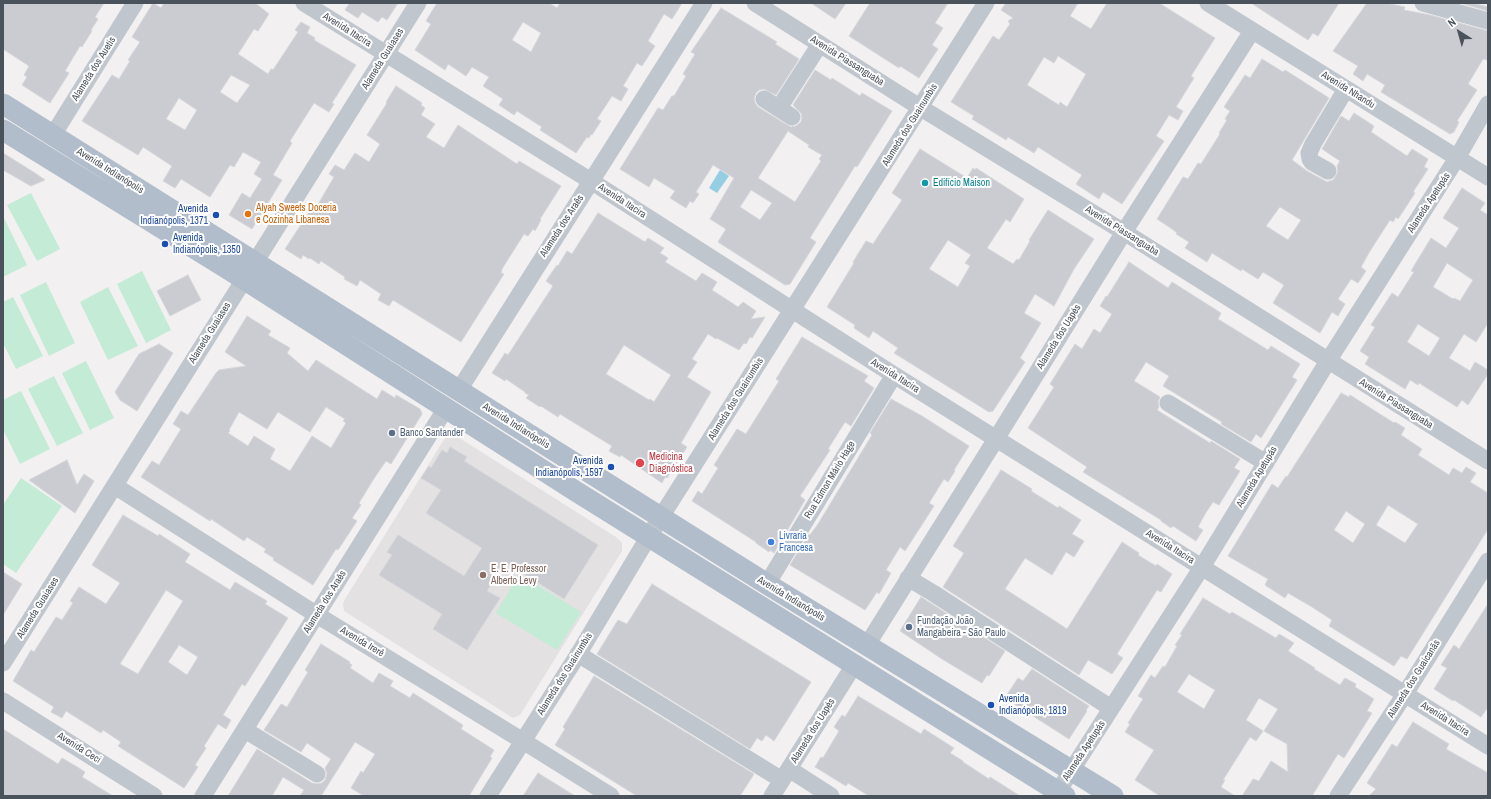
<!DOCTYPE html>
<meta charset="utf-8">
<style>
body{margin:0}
#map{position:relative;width:1491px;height:799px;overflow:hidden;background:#f2f0f0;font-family:"Archivo Narrow",sans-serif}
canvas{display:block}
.frame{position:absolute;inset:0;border:4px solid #4a525b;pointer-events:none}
.north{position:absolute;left:1439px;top:12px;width:40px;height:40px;-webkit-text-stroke:3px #fff;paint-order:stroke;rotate:323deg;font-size:11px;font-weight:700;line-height:16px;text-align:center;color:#4a525b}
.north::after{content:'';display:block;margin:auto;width:14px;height:18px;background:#4a525b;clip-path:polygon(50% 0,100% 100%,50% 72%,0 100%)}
</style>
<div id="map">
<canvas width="1491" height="799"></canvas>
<div class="frame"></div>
<div class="north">N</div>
</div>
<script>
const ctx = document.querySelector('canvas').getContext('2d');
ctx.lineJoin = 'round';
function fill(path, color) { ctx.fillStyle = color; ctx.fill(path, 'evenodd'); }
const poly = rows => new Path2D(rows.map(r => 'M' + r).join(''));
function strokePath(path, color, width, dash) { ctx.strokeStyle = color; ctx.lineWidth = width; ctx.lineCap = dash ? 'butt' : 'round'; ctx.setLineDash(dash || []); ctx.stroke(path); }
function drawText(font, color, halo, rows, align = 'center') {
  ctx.font = font + ' "Archivo Narrow",sans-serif'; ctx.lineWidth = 4; ctx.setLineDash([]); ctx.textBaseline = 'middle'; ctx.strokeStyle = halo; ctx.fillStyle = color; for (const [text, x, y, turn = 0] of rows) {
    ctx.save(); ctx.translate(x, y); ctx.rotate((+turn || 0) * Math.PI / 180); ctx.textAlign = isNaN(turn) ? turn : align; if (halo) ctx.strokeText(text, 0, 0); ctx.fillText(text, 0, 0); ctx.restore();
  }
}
fill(poly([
 [453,434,616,537,622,543,622,551,520,715,513,718,344,611,343,604,345,599,445,438,448,435]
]), '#e3e1e1');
fill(poly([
 [31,193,60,249,37,261,7,205],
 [3,216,27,265,3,277],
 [142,271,171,330,146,343,117,284],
 [46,282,75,343,49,356,20,295],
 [108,287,138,346,108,360,80,302],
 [13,297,43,356,16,369,3,343,3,302],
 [86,361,114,418,90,430,62,373],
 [54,376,83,433,57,446,28,389],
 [21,391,50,449,20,464,3,429,3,400],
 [21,478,62,506,16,573,3,564,3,505],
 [519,574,581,612,557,650,496,613]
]), '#c3ebd5');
fill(poly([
 [720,170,729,176,717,193,709,188]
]), '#95cde3');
const building = poly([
 [3,3,104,3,95,17,98,19,91,30,92,31,82,47,80,46,65,71,69,73,50,103,22,85,27,77,24,75,29,66,3,49,3,3],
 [153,3,161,8,164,3,255,3,269,14,258,31,254,29,238,54,268,74,271,69,273,70,298,32,295,30,301,22,310,27,307,33,315,38,314,40,356,65,332,103,334,104,329,112,314,103,290,141,292,143,273,175,282,180,252,229,229,215,242,193,250,198,262,179,254,174,261,162,243,152,234,167,230,165,210,197,181,179,175,188,163,181,172,166,143,147,138,155,82,121,112,75,119,79,130,61,128,60,140,42,132,37,153,3],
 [231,75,250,85,237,103,220,92,231,75],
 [179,98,197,110,185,130,166,119,179,98],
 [348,3,398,3,387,20,382,17,378,22,362,12,358,18,345,10,349,4,348,3],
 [437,3,549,3,557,8,560,3,682,3,672,19,664,14,648,41,655,46,642,66,637,63,623,86,628,89,621,101,612,96,597,119,601,121,592,135,591,134,589,138,587,137,576,153,540,130,542,127,517,111,514,115,499,105,503,99,483,86,489,77,472,67,466,76,448,64,445,70,415,50,431,24,426,21,437,3],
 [523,22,541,33,531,52,512,40,523,22],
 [811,3,846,3,835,19,811,3],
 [870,3,948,3,935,23,943,28,932,45,938,49,919,78,900,66,899,68,849,36,870,3],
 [1006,3,1078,3,1070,16,1091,29,1107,3,1159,3,1215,38,1191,76,1194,78,1176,107,1183,111,1178,120,1169,115,1156,136,1164,141,1122,204,1103,192,1099,199,1076,184,1082,175,1038,147,1034,153,1008,137,1006,140,972,119,974,116,951,102,993,36,999,40,1010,24,1008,21,1013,18,1001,10,1006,3],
 [1058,56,1086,74,1067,107,1060,102,1059,105,1027,85,1044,57,1054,63,1058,56],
 [1251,3,1339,3,1318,36,1313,33,1308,40,1251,3],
 [1367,3,1386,3,1405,7,1404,10,1430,15,1488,31,1488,60,1483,59,1468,84,1477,90,1457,121,1459,122,1454,132,1450,134,1381,92,1385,85,1367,74,1363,81,1353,74,1358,66,1333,51,1367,3],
 [1460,3,1472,3,1488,7,1488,11,1460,3],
 [721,8,777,42,775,44,799,59,776,95,764,89,759,90,756,93,754,98,755,103,758,107,787,125,791,127,796,126,801,122,802,117,801,113,793,105,815,70,831,80,832,78,860,96,862,93,892,111,857,167,855,166,813,233,810,238,816,242,790,284,785,285,718,242,726,229,710,219,734,178,713,165,696,192,699,194,693,203,690,201,686,208,670,198,675,191,654,178,649,187,620,169,658,108,663,110,672,96,674,96,686,76,683,74,695,54,691,52,721,8],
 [788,131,809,145,808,147,822,155,819,159,821,161,795,202,758,178,788,131],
 [751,190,772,203,760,220,740,207,751,190],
 [1262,59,1283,72,1285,70,1329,98,1292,160,1307,171,1327,182,1333,180,1336,176,1338,171,1337,166,1340,161,1322,149,1341,116,1349,121,1354,113,1374,126,1371,132,1407,156,1412,149,1428,159,1424,167,1428,169,1413,192,1415,193,1398,219,1396,217,1393,222,1390,220,1370,251,1361,267,1366,271,1358,283,1351,279,1338,299,1345,304,1338,316,1332,312,1320,333,1273,303,1284,285,1263,272,1258,279,1242,269,1241,271,1212,253,1207,262,1185,248,1189,242,1176,234,1177,233,1172,229,1157,219,1183,177,1188,179,1198,163,1201,164,1220,134,1219,133,1227,120,1225,119,1230,111,1224,107,1245,75,1250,78,1262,59],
 [1280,207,1301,220,1288,240,1266,226,1279,208,1280,207],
 [396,86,422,103,421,105,425,108,421,115,435,124,426,137,444,148,458,125,517,164,519,161,561,186,540,219,541,220,535,231,533,229,528,236,524,234,502,269,501,273,504,274,461,342,393,300,389,306,378,300,381,294,360,280,357,286,344,279,345,277,321,261,319,264,310,258,309,259,303,255,301,259,285,249,314,205,317,206,334,177,329,174,335,165,344,170,355,153,369,162,380,144,367,135,387,103,386,102,396,86],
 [920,149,967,178,973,168,975,170,976,168,1024,199,1010,222,1006,219,987,248,1013,264,1017,259,1019,260,1030,241,1029,240,1048,210,1094,239,1074,269,1054,306,1035,294,1024,313,1041,323,1020,358,1025,362,993,411,989,412,894,353,898,348,873,331,869,338,854,328,855,325,827,307,854,263,853,262,866,241,873,244,902,200,892,193,920,149],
 [948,240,971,255,965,263,970,266,958,287,929,269,948,240],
 [3,153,35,173,45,180,31,186,3,170,3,153],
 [1462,188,1485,203,1480,210,1488,215,1488,323,1476,342,1464,334,1449,358,1470,371,1475,362,1488,370,1488,374,1468,405,1462,400,1457,407,1419,383,1418,385,1410,380,1405,389,1365,364,1369,357,1360,351,1375,327,1371,325,1392,293,1398,297,1414,272,1411,271,1431,238,1446,248,1459,228,1443,218,1462,188],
 [1447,263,1473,280,1460,301,1454,298,1453,299,1433,287,1447,263],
 [1418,324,1440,338,1429,356,1407,342,1418,324],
 [598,213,645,242,648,238,664,248,660,253,668,258,665,262,696,281,702,273,717,282,712,290,738,307,743,302,756,311,751,319,765,317,752,338,750,337,746,344,744,343,739,350,717,338,716,339,708,334,692,359,697,362,687,377,711,392,681,443,687,447,667,478,665,477,662,483,621,455,620,457,609,451,612,446,560,414,558,417,541,406,540,407,526,398,529,395,525,393,525,392,506,379,505,381,492,373,505,353,508,355,553,286,546,281,557,265,558,266,567,251,572,254,598,213],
 [624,345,671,375,654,402,650,399,649,400,606,374,624,345],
 [1129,262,1168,288,1172,282,1221,313,1218,319,1268,350,1271,346,1300,364,1292,377,1297,380,1282,404,1261,438,1256,434,1251,442,1221,424,1222,422,1163,386,1169,376,1146,362,1134,381,1160,397,1158,402,1159,407,1157,410,1210,443,1211,441,1240,459,1234,468,1240,471,1219,505,1213,502,1205,514,1198,527,1203,530,1196,541,1173,526,1171,528,1161,521,1161,520,1083,472,1087,467,1028,428,1054,387,1050,384,1075,344,1082,349,1094,329,1100,333,1112,314,1100,306,1106,296,1107,297,1129,262],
 [188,275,201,300,170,316,157,291,188,275],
 [247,316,271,331,268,335,290,348,287,353,308,371,316,360,377,399,382,390,395,398,396,395,420,409,422,414,391,464,386,461,373,480,359,503,361,505,352,518,357,521,338,550,336,549,313,585,273,560,274,558,264,552,266,549,247,537,244,541,211,519,210,521,141,477,152,461,159,465,181,429,173,424,181,411,188,415,216,373,219,370,246,366,225,352,247,316],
 [326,407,345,419,343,421,346,423,331,448,312,436,290,471,270,459,275,449,254,436,248,446,228,433,230,431,229,430,239,412,267,429,278,412,310,432,326,407],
 [802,337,868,376,864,381,874,388,851,426,845,422,828,449,830,450,800,496,805,500,774,553,770,550,769,552,756,543,756,542,692,501,698,491,702,494,718,468,714,465,737,429,746,434,779,381,776,379,802,337],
 [159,344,173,353,137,411,120,400,115,392,139,354,159,344],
 [1341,393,1349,397,1350,395,1394,423,1395,422,1405,428,1401,435,1422,449,1418,455,1449,475,1453,468,1462,473,1466,467,1476,473,1470,482,1488,493,1488,529,1407,659,1401,656,1394,666,1329,626,1332,620,1312,607,1288,593,1285,598,1265,585,1268,579,1228,556,1272,484,1278,488,1286,476,1287,477,1341,393],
 [1388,505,1418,524,1405,543,1376,525,1388,505],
 [1346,511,1365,524,1353,543,1334,530,1346,511],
 [891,399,922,416,969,446,954,470,955,471,948,482,944,479,929,503,934,506,905,551,900,547,886,570,891,573,879,594,877,592,865,610,790,565,809,534,810,535,818,524,872,435,870,433,891,399],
 [450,447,467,457,464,461,598,545,564,599,505,562,487,591,500,598,467,650,433,629,442,614,379,575,392,555,387,552,398,535,464,576,482,548,426,513,441,490,421,478,429,466,431,468,442,450,447,453,450,447],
 [67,460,77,485,84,474,94,481,75,513,29,480,67,460],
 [1001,470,1032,489,1031,491,1058,508,1059,506,1081,520,1072,534,1084,541,1074,557,1066,552,1052,575,1025,558,1005,589,1058,623,1067,629,1122,542,1139,553,1138,555,1156,566,1157,564,1172,574,1161,592,1157,590,1117,654,1123,658,1112,674,1088,660,1079,675,943,587,964,553,953,546,1001,470],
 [123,515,158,536,159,534,190,554,185,562,230,590,235,582,267,601,265,604,288,618,245,686,242,684,223,715,231,720,226,729,218,724,204,746,206,748,195,765,198,767,184,788,118,746,121,742,103,730,101,733,66,711,62,718,51,712,54,707,13,681,31,650,34,652,56,617,62,620,73,603,70,601,79,587,106,604,120,583,92,565,123,515],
 [166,590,183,601,138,674,120,664,166,590],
 [179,645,198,657,187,675,168,662,179,645],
 [3,572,22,584,3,615,3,572],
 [652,584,811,682,774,741,766,735,762,741,757,738,750,749,597,654,618,620,627,624,652,584],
 [921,597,1005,651,989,676,987,675,982,683,942,659,900,631,921,597],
 [1203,598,1230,614,1232,612,1276,638,1279,634,1294,643,1288,651,1315,668,1314,669,1340,685,1345,678,1356,684,1355,687,1374,699,1367,711,1372,713,1344,758,1338,754,1312,796,1242,796,1253,779,1259,781,1271,761,1288,772,1287,744,1264,731,1278,709,1259,698,1246,720,1263,731,1256,741,1250,737,1223,780,1225,780,1221,787,1235,796,1160,796,1135,780,1154,750,1125,732,1130,724,1128,723,1143,699,1138,696,1151,675,1155,678,1163,666,1165,667,1177,646,1175,645,1182,635,1180,634,1203,598],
 [1189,674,1215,690,1204,709,1177,692,1189,674],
 [1488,604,1488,707,1481,717,1454,700,1453,701,1434,689,1447,668,1441,665,1454,645,1459,649,1488,604],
 [321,644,350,662,349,663,352,665,350,668,373,683,379,673,393,681,390,686,410,698,413,693,463,725,461,729,494,750,490,757,492,758,469,796,364,796,351,788,361,771,363,773,375,754,355,742,321,796,300,796,304,790,283,777,272,796,228,796,257,749,312,783,317,784,322,783,325,780,327,774,325,768,331,759,307,743,301,752,264,730,281,704,287,707,308,672,305,670,321,644],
 [1032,669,1089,706,1086,710,1087,711,1069,739,1005,698,1018,678,1023,681,1032,669],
 [594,676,754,774,740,796,637,796,555,745,565,729,563,727,594,676],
 [858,696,921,734,924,729,954,748,950,753,963,761,963,762,989,779,990,777,1020,796,869,796,848,783,846,786,815,767,821,757,823,758,839,731,834,727,842,715,845,717,858,696],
 [1413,722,1449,744,1446,749,1488,773,1488,796,1369,796,1376,789,1367,783,1392,744,1397,747,1413,722],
 [3,729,58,764,62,758,79,768,85,772,82,777,113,796,3,796,3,729],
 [538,773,575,796,523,796,538,773]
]);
fill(building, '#cbccd2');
strokePath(building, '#d4d6da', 1);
strokePath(poly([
 [304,3,591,181,894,375,1488,746],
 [755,3,921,108,1124,232,1488,461],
 [1208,3,1488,177],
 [1423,3,1488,21],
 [764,99,792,117],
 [779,108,820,44],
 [53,135,135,3],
 [1328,171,1312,162,1310,159,1309,153,1313,144,1346,89],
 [459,390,704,3],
 [1168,403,1266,463],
 [115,486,317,615,523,741,611,796],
 [908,578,933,593,1111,708],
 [767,584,894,375],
 [867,645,996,439,1124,232,1252,31],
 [578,654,782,780],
 [3,663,418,3],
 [3,701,154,796],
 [245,730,317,774],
 [789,769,831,796],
 [203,796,446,408],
 [488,796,579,653,649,536,986,3],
 [772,796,854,665],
 [1055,796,1202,567,1328,361,1457,158,1488,104],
 [1338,796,1405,694,1488,561]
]), '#c0c6cd', 17);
strokePath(poly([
 [3,104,767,584,1113,796],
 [3,130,228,269,577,492,1065,796]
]), '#b2bdcb', 21);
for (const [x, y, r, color] of [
 [925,183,4,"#0f9aa8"],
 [248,214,4,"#e8710a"],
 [216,215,4,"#1a4fb4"],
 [165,244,4,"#1a4fb4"],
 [392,433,4,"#5c6f8a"],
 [640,463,5,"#e0444e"],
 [611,467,4,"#1a4fb4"],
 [771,542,4,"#3f7fe0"],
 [483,575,4,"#8d6e63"],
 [909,627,4,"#5c6f8a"],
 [991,705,4,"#1a4fb4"]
]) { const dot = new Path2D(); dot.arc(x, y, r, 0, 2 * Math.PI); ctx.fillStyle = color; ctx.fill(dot); strokePath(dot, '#fff', 1.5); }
drawText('10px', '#4a525b', '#fff', [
 ["Avenida Itacira",347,30,32],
 ["Alameda Guaiases",383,59,-58],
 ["Avenida Piassanguaba",847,61,32],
 ["Alameda dos Auetis",94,69,-58],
 ["Avenida Nhandu",1348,90,32],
 ["Alameda dos Guainumbis",910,125,-58],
 ["Avenida Indianópolis",110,171,32],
 ["Avenida Itacira",622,201,33],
 ["Alameda Apetupás",1429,203,-57],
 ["Alameda dos Araês",562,226,-57],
 ["Avenida Piassanguaba",1122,231,32],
 ["Alameda Guaiases",210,333,-58],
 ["Alameda dos Uapés",1059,337,-58],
 ["Avenida Itacira",895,376,32],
 ["Alameda dos Guainumbis",736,399,-58],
 ["Avenida Piassanguaba",1396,404,32],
 ["Avenida Indianópolis",516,426,32],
 ["Alameda Apetupás",1257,477,-59],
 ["Rua Edmon Mário Hage",830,480,-59],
 ["Avenida Itacira",1170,547,32],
 ["Avenida Indianópolis",791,599,31],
 ["Alameda dos Araês",325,602,-58],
 ["Alameda Guaiases",38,608,-58],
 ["Avenida Irerê",362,642,31],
 ["Alameda dos Guainumbis",565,674,-58],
 ["Alameda dos Guaicanãs",1414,679,-58],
 ["Avenida Itacira",1445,719,32],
 ["Alameda dos Uapés",813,731,-58],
 ["Avenida Ceci",79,748,32],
 ["Alameda Apetupás",1084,751,-57]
]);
drawText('10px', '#0d838f', '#fff', [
 ["Edifício Maison",933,183]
], 'left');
drawText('10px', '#c56008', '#fff', [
 ["Alyah Sweets Doceria",256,208],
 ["e Cozinha Libanesa",256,220]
], 'left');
drawText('10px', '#164399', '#fff', [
 ["Avenida",208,209],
 ["Indianópolis, 1371",208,221],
 ["Avenida",173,238,"left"],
 ["Indianópolis, 1350",173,250,"left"],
 ["Avenida",603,461],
 ["Indianópolis, 1597",603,473],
 ["Avenida",999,699,"left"],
 ["Indianópolis, 1819",999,711,"left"]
], 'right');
drawText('10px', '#4e5e75', '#fff', [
 ["Banco Santander",400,433],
 ["Fundação João",917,621],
 ["Mangabeira - São Paulo",917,633]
], 'left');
drawText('10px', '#be3a42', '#fff', [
 ["Medicina",649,457],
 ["Diagnóstica",649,469]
], 'left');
drawText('10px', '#366cbe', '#fff', [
 ["Livraria",779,536],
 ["Francesa",779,548]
], 'left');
drawText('10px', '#785e54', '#fff', [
 ["E. E. Professor",491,569],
 ["Alberto Levy",491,581]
], 'left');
</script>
